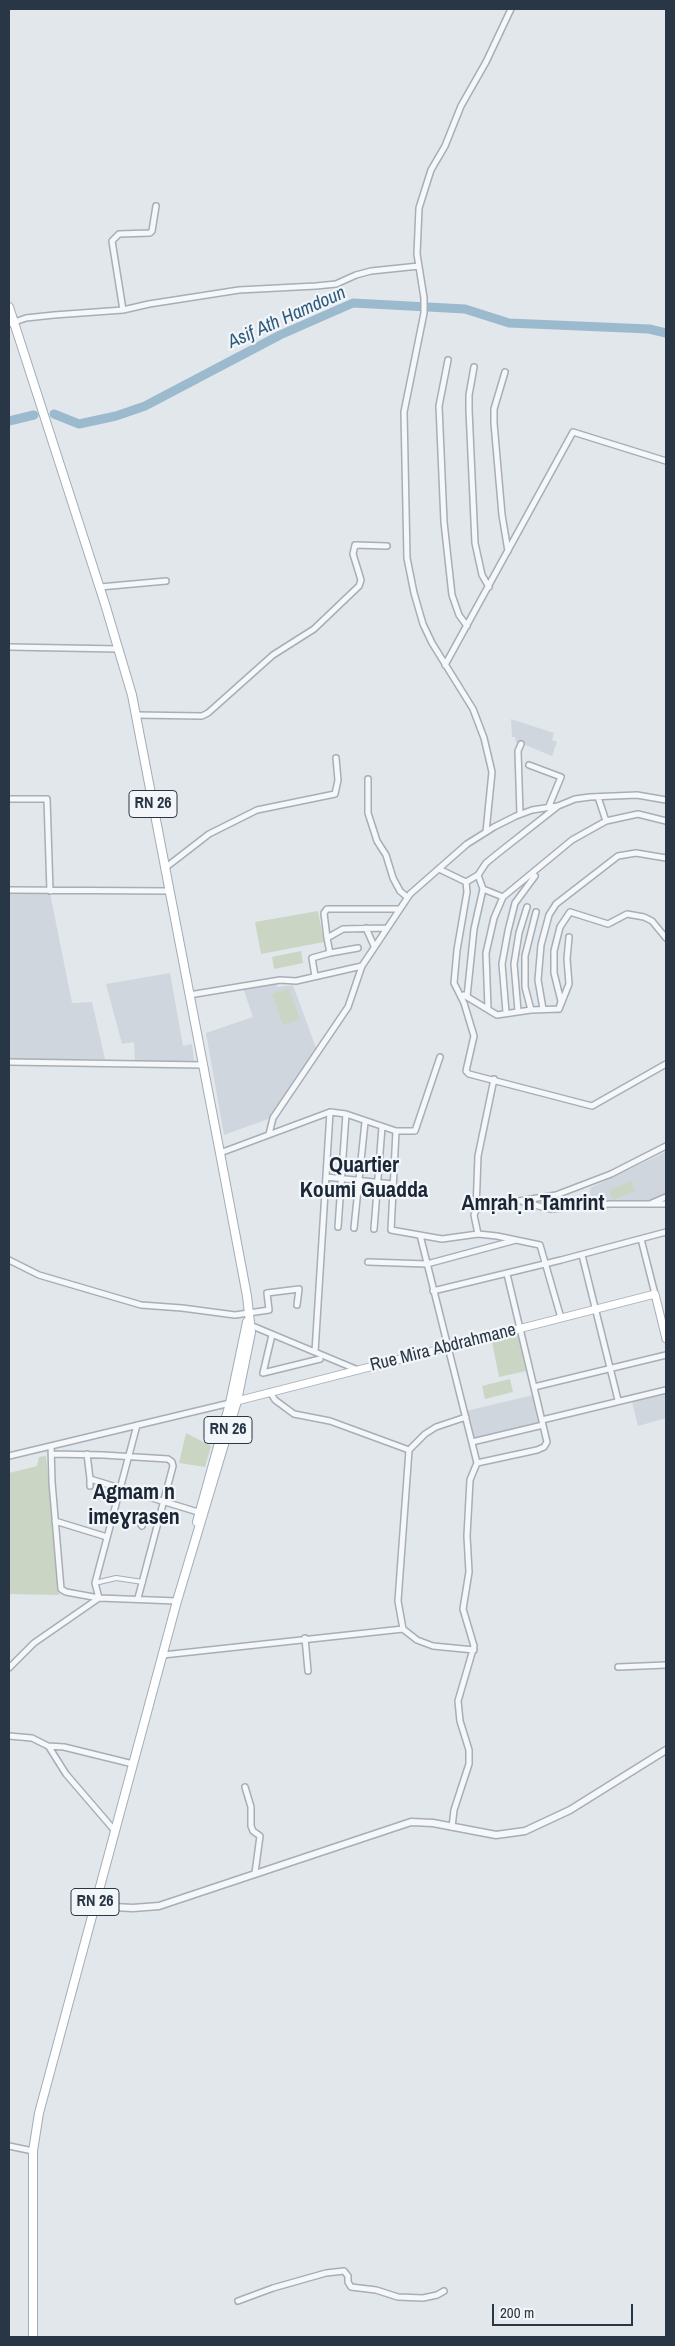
<!DOCTYPE html>
<meta charset="utf-8">
<style>
body{margin:0}
#map{position:relative;width:675px;height:2346px;overflow:hidden;background:#e2e7ec;font-family:"Archivo Narrow",sans-serif}
canvas{display:block}
.frame{position:absolute;inset:0;border:10px solid #283645;pointer-events:none}
.scale{position:absolute;left:492px;top:2304px;width:141px;height:22px;box-sizing:border-box;border:2px solid #283645;border-top:0;padding-left:6px;font-size:15px;line-height:18px;white-space:nowrap;color:#283645;-webkit-text-stroke:4px #f2f6f9;paint-order:stroke}
</style>
<div id="map">
<canvas width="675" height="2346"></canvas>
<div class="frame"></div>
<div class="scale">200 m</div>
</div>
<script>
const ctx = document.querySelector('canvas').getContext('2d');
ctx.lineJoin = 'round';
function fill(path, color) { ctx.fillStyle = color; ctx.fill(path, 'evenodd'); }
const poly = rows => new Path2D(rows.map(r => 'M' + r).join(''));
function strokePath(path, color, width, dash) { ctx.strokeStyle = color; ctx.lineWidth = width; ctx.lineCap = dash ? 'butt' : 'round'; ctx.setLineDash(dash || []); ctx.stroke(path); }
function drawText(font, color, halo, rows, align = 'center') {
  ctx.font = font + ' "Archivo Narrow",sans-serif'; ctx.lineWidth = 4.5; ctx.setLineDash([]); ctx.textBaseline = 'middle'; ctx.strokeStyle = halo; ctx.fillStyle = color; for (const [text, x, y, turn = 0] of rows) {
    ctx.save(); ctx.translate(x, y); ctx.rotate((+turn || 0) * Math.PI / 180); ctx.textAlign = isNaN(turn) ? turn : align; if (halo) ctx.strokeText(text, 0, 0); ctx.fillText(text, 0, 0); ctx.restore();
  }
}
fill(poly([
 [511,719,554,733,552,740,557,742,552,756,518,742,516,743,515,737,512,737],
 [9,893,50,893,72,1003,92,1002,105,1059,9,1061],
 [170,973,183,1046,192,1044,194,1061,135,1061,134,1042,122,1044,106,984],
 [277,984,277,987,293,985,316,1048,268,1119,224,1135,206,1033,253,1017,243,988],
 [666,1152,666,1195,656,1200,591,1202,590,1188],
 [666,1393,666,1418,638,1426,632,1402],
 [533,1395,540,1423,474,1440,466,1411]
]), '#d0d6de');
fill(poly([
 [318,911,324,942,261,954,255,922],
 [301,951,303,963,274,969,272,957],
 [289,989,300,1019,283,1025,272,994],
 [631,1181,635,1191,613,1200,609,1190],
 [518,1336,526,1371,499,1377,492,1342],
 [510,1379,513,1392,485,1399,482,1386],
 [186,1433,211,1446,205,1467,179,1463],
 [46,1456,59,1595,9,1594,9,1473,37,1466,39,1457]
]), '#cad6c3');
strokePath(poly([
 [54,414,79,424,116,416,145,406,280,335,353,303,465,309,509,323,649,329,666,333],
 [9,421,34,415]
]), '#9bbace', 9);
const pedestrian = poly([
 [95,1583,116,1578,143,1582]
]);
const minor = poly([
 [123,310,112,241,119,234,150,233,152,231,156,206],
 [9,324,26,318,54,315,123,310,149,304,239,290,316,286,336,284,356,275,371,271,419,266],
 [448,360,439,406,444,522,452,595,459,615,467,626],
 [474,367,469,395,469,410,475,543,482,575,489,587],
 [505,372,494,409,494,423,502,515,508,551],
 [100,587,166,581],
 [9,647,119,649],
 [445,665,573,432,666,461],
 [136,715,202,716,208,713,273,655,314,629,359,586,361,580,353,554,355,545,387,546],
 [529,765,561,777,549,806],
 [368,779,368,813,377,841,386,855,393,878,400,891,407,897],
 [598,797,606,821],
 [9,799,47,799,50,891],
 [520,814,518,751,521,744],
 [486,832,492,772,484,738,473,709,432,643,423,624,414,593,407,558,404,412,424,313,424,298,417,254,419,208,431,170,445,146,461,106,486,62,511,9],
 [165,868,209,834,257,810,335,794,338,780,336,758],
 [439,869,466,882],
 [466,882,467,892,457,950,454,983,464,1003,474,1036,466,1071,469,1074,592,1106,666,1064],
 [466,882,478,875],
 [483,889,503,897],
 [9,890,169,891],
 [366,928,374,946],
 [569,937,567,959,569,984,559,1009,561,1001,554,973,554,951,560,927,570,912,608,924,627,914,644,917,652,921,666,938],
 [327,938,324,913,327,909,399,909],
 [358,948,330,953,327,938,343,929,386,928],
 [315,976,312,958,330,953],
 [189,995,280,980,296,981,362,966,410,894,467,844,494,827,516,816,532,810,558,806,575,799,590,797,637,795,666,800],
 [464,995,497,1015,531,1010,559,1009],
 [467,997,474,929,483,889,478,875,486,863,497,854,558,806],
 [488,1009,486,953,494,918,503,897,572,840,606,821,638,814,666,821],
 [543,1009,538,980,541,945,549,915,556,904,618,856,636,853,666,858],
 [531,1010,525,987,525,956,536,912],
 [518,1011,514,964,519,933,527,907],
 [506,1012,502,964,508,931,515,903,535,876],
 [9,1062,203,1065],
 [396,1131,391,1230,442,1239,478,1234,497,1236,540,1245,561,1318],
 [269,1134,273,1118,348,1007,362,966],
 [220,1153,330,1112,346,1114,396,1131,415,1131,440,1057],
 [326,1177,393,1184],
 [523,1202,550,1209,610,1204,666,1204],
 [652,1203,666,1197],
 [476,1210,478,1156,494,1079],
 [338,1227,346,1114],
 [354,1228,365,1122],
 [374,1229,382,1127],
 [478,1234,474,1215,476,1210,481,1207,556,1195,611,1174,666,1146],
 [420,1235,477,1463,470,1480,467,1536,469,1572,463,1609,474,1646,458,1701,460,1721,469,1750,469,1764,454,1810,452,1827],
 [641,1239,655,1294],
 [582,1255,618,1400],
 [9,1260,39,1275,141,1305,182,1308,235,1315,269,1310,267,1293,299,1289,297,1305],
 [368,1262,427,1264,516,1240],
 [433,1291,561,1260,666,1232],
 [250,1325,358,1370],
 [272,1335,263,1373,320,1359],
 [315,1352,330,1112],
 [534,1387,666,1355],
 [270,1392,275,1400,294,1414,330,1421,409,1450,425,1434,436,1427,466,1417],
 [542,1420,666,1390],
 [472,1442,543,1425],
 [51,1446,52,1482,61,1589,66,1592,99,1598,177,1601],
 [52,1454,103,1455,168,1459,172,1462,173,1466,138,1598],
 [87,1454,90,1479],
 [9,1456,230,1403],
 [477,1463,537,1450,544,1447,547,1442,507,1274],
 [90,1486,90,1479,198,1512],
 [114,1514,138,1521,142,1526],
 [55,1521,107,1537],
 [403,1629,417,1640,433,1646,474,1650],
 [305,1638,308,1671],
 [163,1655,403,1629,398,1601,409,1450],
 [618,1667,666,1665],
 [9,1668,34,1643,99,1598,95,1583,137,1425],
 [9,1736,32,1738,48,1746,64,1747,133,1764],
 [49,1747,66,1774,115,1831],
 [245,1787,251,1807,251,1826,253,1831,260,1836,255,1873],
 [9,2146,33,2151],
 [238,2301,273,2288,326,2273,344,2271,348,2276,348,2282,351,2287,376,2290,398,2297,423,2298,437,2295,444,2291]
]);
const tertiary = poly([
 [94,1906,133,1908,159,1906,411,1822,433,1823,496,1835,525,1831,570,1810,666,1750]
]);
const secondary = poly([
 [233,1402,655,1294,666,1339]
]);
const primary = poly([
 [9,307,105,604,132,695,220,1153,247,1296,251,1332,237,1401,177,1601,39,2113,33,2151,33,2337],
 [197,1522,230,1403,247,1322]
]);
strokePath(pedestrian, '#a6aeb7', 6);
strokePath(minor, '#a6aeb7', 8);
strokePath(tertiary, '#a6aeb7', 9);
strokePath(secondary, '#a6aeb7', 9);
strokePath(primary, '#a0adb8', 10);
strokePath(pedestrian, '#f5f7f9', 4);
strokePath(minor, '#f5f7f9', 5);
strokePath(tertiary, '#f5f7f9', 6);
strokePath(secondary, '#fff', 7);
strokePath(primary, '#fff', 8);
for (const [x, y, w] of [
 [153,804,48],
 [228,1430,48],
 [95,1902,48]
]) { const box = new Path2D(); box.roundRect(x - w / 2, y - 13.5, w, 27, 4); ctx.fillStyle = '#f2f6f9'; ctx.fill(box); strokePath(box, '#283645', 1); }
drawText('bold 16px', '#283645', null, [
 ["RN 26",153,804],
 ["RN 26",228,1430],
 ["RN 26",95,1902]
]);
drawText('18px', '#283645', '#f2f6f9', [
 ["Rue Mira Abdrahmane",443,1348,-14]
]);
drawText('italic 19px', '#2f5b7d', '#f2f6f9', [
 ["Asif Ath Hamdoun",287,318,-24]
]);
drawText('bold 22px', '#1b2736', '#f2f6f9', [
 ["Quartier",364,1166],
 ["Koumi Guadda",364,1191],
 ["Amṛaḥ n Tamrint",533,1204],
 ["Agmam n",134,1493],
 ["imeɣrasen",134,1518]
]);
</script>
